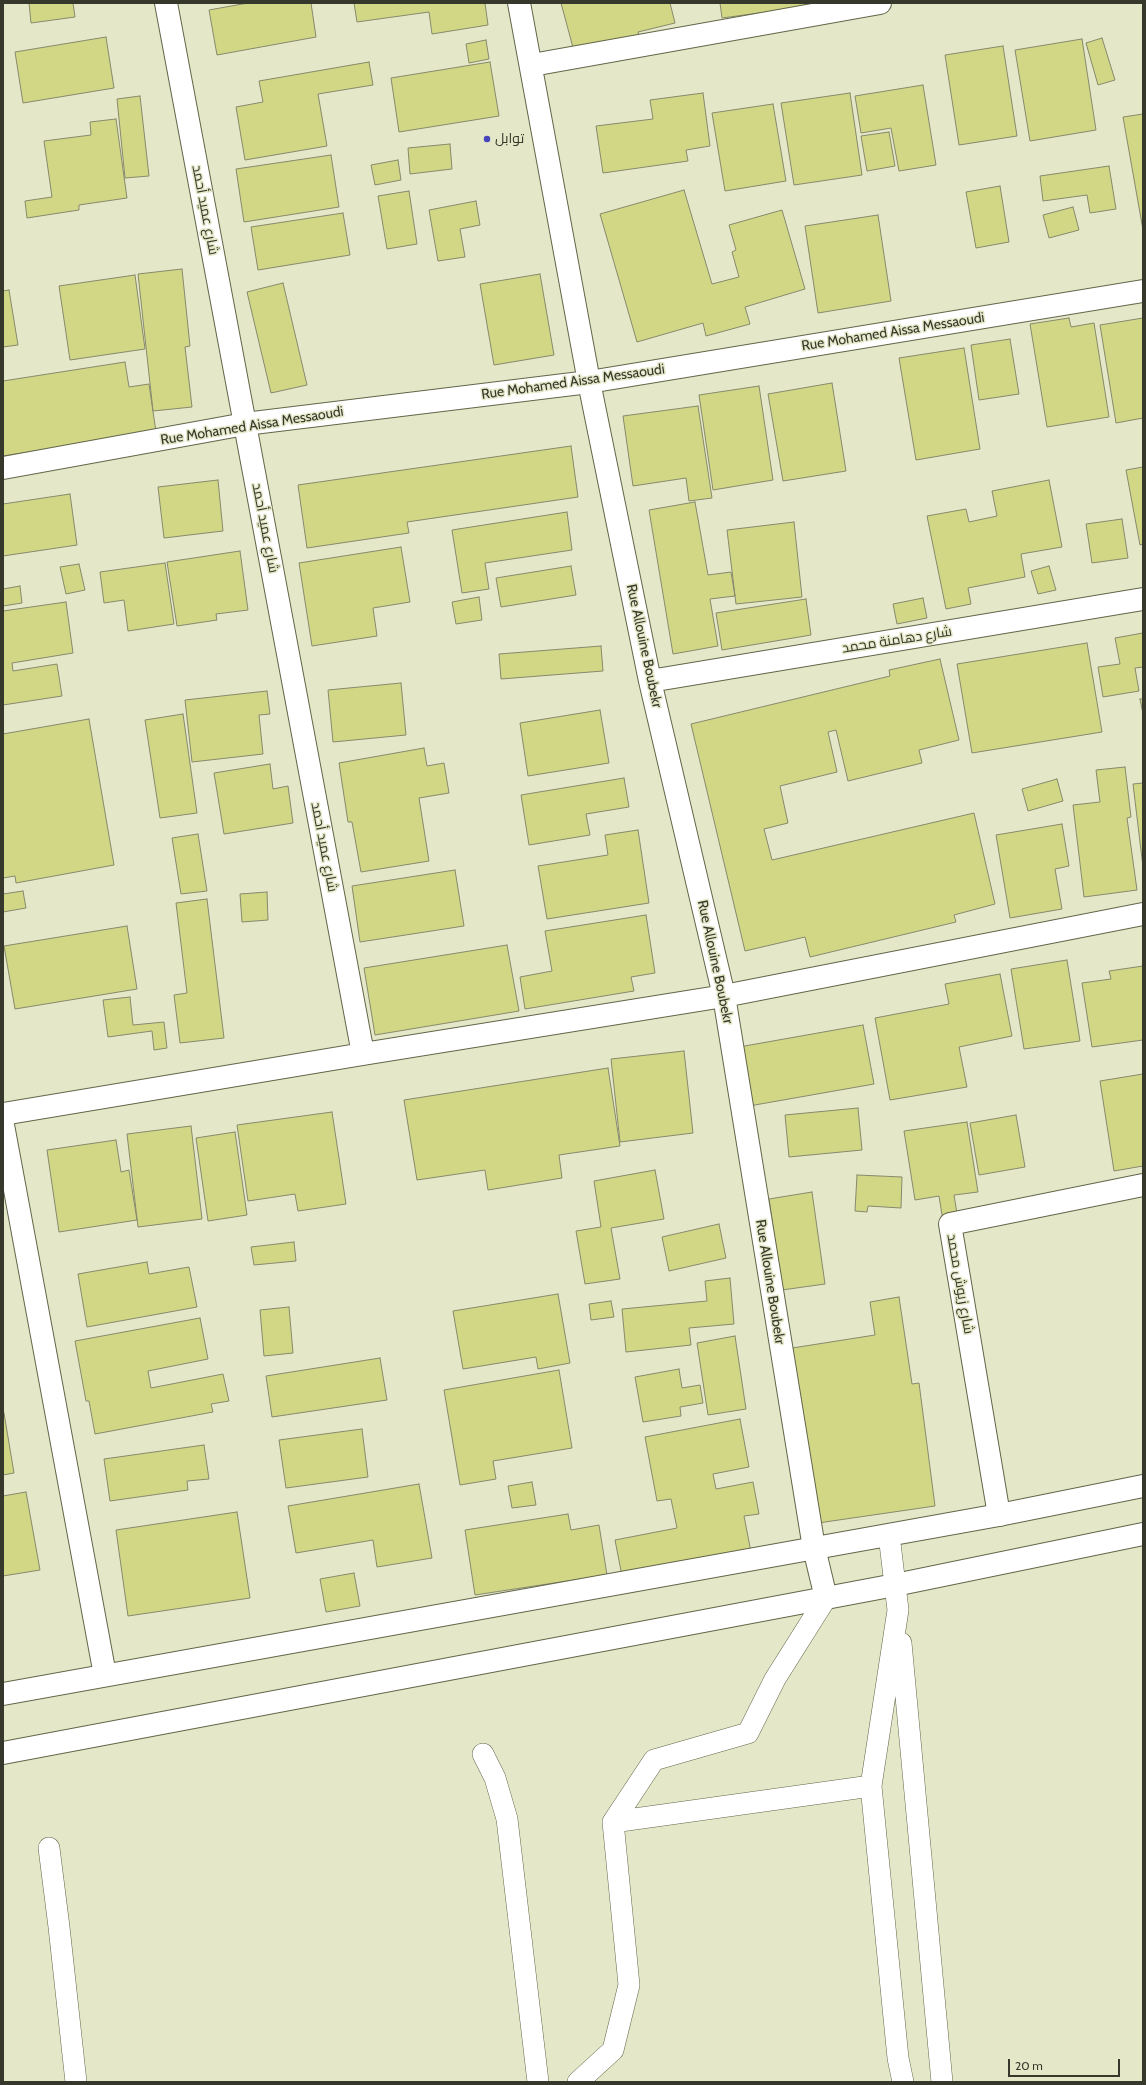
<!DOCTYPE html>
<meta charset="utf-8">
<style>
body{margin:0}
#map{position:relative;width:1146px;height:2085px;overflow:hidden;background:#e5e8c8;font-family:Cabin,sans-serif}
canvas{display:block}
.frame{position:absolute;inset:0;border:4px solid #36382b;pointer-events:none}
.scale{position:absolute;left:1008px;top:2059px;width:112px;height:18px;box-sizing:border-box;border:2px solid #36382b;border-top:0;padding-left:5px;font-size:12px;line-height:14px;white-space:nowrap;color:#36382b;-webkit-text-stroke:3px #e5e8c8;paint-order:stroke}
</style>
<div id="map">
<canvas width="1146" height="2085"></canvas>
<div class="frame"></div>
<div class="scale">20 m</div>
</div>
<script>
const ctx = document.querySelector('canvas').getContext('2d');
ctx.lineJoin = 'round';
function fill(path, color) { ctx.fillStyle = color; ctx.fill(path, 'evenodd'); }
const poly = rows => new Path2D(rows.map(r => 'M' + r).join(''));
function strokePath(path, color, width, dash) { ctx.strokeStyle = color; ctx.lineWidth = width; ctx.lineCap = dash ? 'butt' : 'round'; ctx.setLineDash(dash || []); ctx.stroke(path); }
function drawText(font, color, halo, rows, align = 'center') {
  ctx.font = font + ' Cabin,Cairo,sans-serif'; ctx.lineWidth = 3; ctx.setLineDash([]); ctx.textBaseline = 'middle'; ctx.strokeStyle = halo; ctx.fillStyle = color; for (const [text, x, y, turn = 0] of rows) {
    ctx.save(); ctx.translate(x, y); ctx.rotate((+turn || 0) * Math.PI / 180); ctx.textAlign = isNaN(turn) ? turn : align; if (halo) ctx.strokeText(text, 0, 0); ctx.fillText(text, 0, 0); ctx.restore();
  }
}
const building = poly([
 [29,3,73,3,75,17,31,23,29,3],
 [248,3,311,3,316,37,217,55,209,10,248,3],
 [354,3,485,3,488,25,432,34,429,12,357,22,354,3],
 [561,3,670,3,675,23,638,32,640,38,575,55,561,3],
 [720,3,810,3,811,6,722,18,720,3],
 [106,37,114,88,23,103,15,52,106,37],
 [1102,38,1115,80,1098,85,1086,43,1102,38],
 [1082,39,1096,130,1030,141,1015,50,1082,39],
 [486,40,489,59,469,63,466,44,486,40],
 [1003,46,1017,136,959,145,945,55,1003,46],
 [369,62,373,85,318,94,327,146,245,160,236,107,263,102,259,81,369,62],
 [490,62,499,116,399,132,391,78,490,62],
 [923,85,936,165,899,171,891,128,861,133,855,96,923,85],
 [703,93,710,146,686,150,688,161,603,173,596,126,653,119,650,100,703,93],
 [850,93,862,175,794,185,781,103,850,93],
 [140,96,149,176,125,178,117,99,140,96],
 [773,104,786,181,725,191,712,113,773,104],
 [1143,114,1143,230,1123,117,1143,114],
 [116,119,127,198,79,205,79,210,27,218,25,201,52,197,44,141,91,135,90,122,116,119],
 [889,132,895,166,867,171,861,136,889,132],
 [450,144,452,169,410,174,408,148,450,144],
 [331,155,339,207,244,222,236,169,331,155],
 [398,160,401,180,375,185,371,165,398,160],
 [1109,166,1116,209,1090,213,1087,195,1043,201,1040,176,1109,166],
 [1000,186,1009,242,976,248,966,192,1000,186],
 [684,190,712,284,739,277,732,252,736,250,729,225,782,210,805,289,745,307,750,324,706,336,703,323,637,342,600,214,684,190],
 [409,191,417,244,387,249,378,196,409,191],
 [476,201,480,225,460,229,465,257,438,261,429,210,476,201],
 [1073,207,1079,230,1049,238,1043,215,1073,207],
 [343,213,350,255,258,270,251,227,343,213],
 [878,215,891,301,818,313,805,226,878,215],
 [182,269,190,346,185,347,192,407,153,411,138,274,182,269],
 [540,274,554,355,494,365,480,284,540,274],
 [135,275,145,349,70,360,59,286,135,275],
 [283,283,307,385,271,393,247,292,283,283],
 [9,290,18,345,3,347,3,291,9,290],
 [1069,318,1071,327,1094,323,1109,417,1047,427,1030,324,1069,318],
 [1143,318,1143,418,1116,423,1100,325,1143,318],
 [1010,339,1019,394,979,400,971,345,1010,339],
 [964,348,980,449,916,460,899,358,964,348],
 [125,362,129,387,149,384,156,432,3,456,3,381,125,362],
 [832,383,846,471,783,481,768,394,832,383],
 [759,386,773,480,713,490,699,395,759,386],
 [698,406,712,498,689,501,686,478,633,486,623,416,698,406],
 [571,446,578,497,407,522,409,533,307,548,298,485,571,446],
 [1143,467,1143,544,1140,545,1126,470,1143,467],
 [218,480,223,531,164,538,158,487,218,480],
 [1049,480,1062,547,1021,554,1025,577,968,588,971,604,946,609,927,516,966,509,969,522,997,516,992,491,1049,480],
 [70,494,77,545,3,556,3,504,70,494],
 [695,502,708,575,731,572,735,596,710,599,718,646,673,654,649,510,695,502],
 [567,512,572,550,485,563,489,589,462,593,452,530,567,512],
 [1122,519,1128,558,1092,563,1086,524,1122,519],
 [794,522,802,597,736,604,727,530,794,522],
 [401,547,410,602,373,608,377,636,312,646,299,563,401,547],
 [240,551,248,610,216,614,217,620,177,626,167,562,240,551],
 [165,563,174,624,128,631,124,600,104,603,100,572,165,563],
 [79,564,85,590,66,594,60,567,79,564],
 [571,566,576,595,501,607,496,578,571,566],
 [1049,566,1056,590,1038,594,1031,571,1049,566],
 [20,586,22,603,3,606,3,589,20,586],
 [479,597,482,620,456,624,452,602,479,597],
 [923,598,927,618,897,624,893,604,923,598],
 [806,599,811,635,722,650,716,613,806,599],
 [66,602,73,653,12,663,13,671,57,664,62,696,3,705,3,611,66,602],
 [1143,633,1143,667,1135,668,1139,691,1103,697,1098,667,1120,664,1115,638,1143,633],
 [1087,643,1102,732,972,753,957,664,1087,643],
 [601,646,603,671,501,679,499,654,601,646],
 [940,659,959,740,919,750,922,763,848,781,836,730,828,732,837,772,780,786,788,823,764,829,772,860,974,813,995,904,954,915,956,922,810,957,805,937,745,951,691,724,890,676,889,670,940,659],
 [401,683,406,735,333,742,328,690,401,683],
 [267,691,270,714,259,715,263,754,192,762,185,700,267,691],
 [1140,699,1143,699,1143,714,1140,699],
 [600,710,609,763,528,776,520,723,600,710],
 [183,714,197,813,160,818,145,720,183,714],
 [89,719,114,865,16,883,15,876,3,878,3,734,89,719],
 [424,748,427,766,444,763,449,793,419,798,429,861,361,872,352,822,348,822,339,763,424,748],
 [270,764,273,789,288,786,293,823,224,834,214,773,270,764],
 [1125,767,1131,817,1127,818,1137,890,1084,897,1073,805,1100,802,1096,770,1125,767],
 [624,778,629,807,586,814,590,835,529,845,521,795,624,778],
 [1057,779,1063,801,1028,811,1022,789,1057,779],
 [1143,783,1143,867,1133,784,1143,783],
 [1062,824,1069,866,1055,869,1062,909,1010,918,996,835,1062,824],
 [638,830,649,903,547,919,538,866,608,855,605,835,638,830],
 [198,834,207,891,181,894,172,838,198,834],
 [455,870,464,926,360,942,352,886,455,870],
 [23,891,26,908,3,912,3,894,23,891],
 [267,892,268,920,242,922,240,894,267,892],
 [207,899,224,1038,180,1043,174,995,187,993,176,903,207,899],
 [646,915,655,973,631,977,634,991,525,1009,520,977,552,971,545,931,646,915],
 [127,926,137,989,15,1009,4,946,127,926],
 [507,945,519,1011,375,1035,364,968,507,945],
 [1067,960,1080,1041,1024,1049,1011,969,1067,960],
 [1143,966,1143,1040,1092,1047,1082,983,1111,979,1109,971,1143,966],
 [1000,974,1012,1036,959,1047,967,1087,890,1100,875,1018,949,1004,945,984,1000,974],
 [130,997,133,1025,164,1022,167,1048,154,1050,152,1031,108,1037,103,1000,130,997],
 [863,1025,874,1084,749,1106,739,1047,863,1025],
 [684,1051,693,1133,620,1142,611,1059,684,1051],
 [608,1068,620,1146,559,1155,562,1178,488,1190,485,1170,417,1180,404,1100,608,1068],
 [1143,1074,1143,1166,1114,1171,1100,1081,1143,1074],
 [858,1108,862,1150,789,1157,785,1115,858,1108],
 [332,1112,346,1204,298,1211,295,1194,248,1201,237,1125,332,1112],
 [1016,1115,1025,1167,979,1175,970,1123,1016,1115],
 [967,1122,978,1192,954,1195,958,1220,943,1221,939,1196,915,1200,904,1131,967,1122],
 [191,1126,202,1219,138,1227,127,1134,191,1126],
 [235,1132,247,1215,208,1221,196,1138,235,1132],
 [116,1140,121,1172,129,1170,137,1220,59,1232,47,1150,116,1140],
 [655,1170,664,1219,611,1228,620,1279,585,1284,576,1231,601,1227,594,1181,655,1170],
 [857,1175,902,1177,901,1208,868,1206,867,1212,855,1211,857,1175],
 [812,1192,825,1284,782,1290,769,1199,812,1192],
 [719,1224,726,1258,669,1271,662,1237,719,1224],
 [294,1242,296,1261,254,1265,251,1247,294,1242],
 [147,1262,149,1274,189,1267,197,1307,87,1327,78,1274,147,1262],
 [730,1278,734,1324,689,1328,691,1345,626,1352,622,1309,707,1301,705,1281,730,1278],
 [558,1294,570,1363,538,1369,536,1357,463,1369,453,1311,558,1294],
 [899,1297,912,1384,919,1383,935,1506,818,1523,786,1349,875,1335,870,1302,899,1297],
 [611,1301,614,1317,591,1320,589,1304,611,1301],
 [289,1307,293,1353,264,1356,260,1310,289,1307],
 [200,1318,208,1359,148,1371,151,1388,223,1374,229,1401,211,1404,213,1412,95,1434,89,1401,86,1401,75,1341,200,1318],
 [735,1336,746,1409,708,1415,697,1343,735,1336],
 [380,1358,387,1400,272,1417,266,1376,380,1358],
 [679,1369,682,1388,700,1385,703,1403,680,1407,681,1416,643,1422,635,1377,679,1369],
 [559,1370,572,1448,493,1461,496,1479,460,1485,444,1390,559,1370],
 [4,1413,14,1473,3,1475,3,1414,4,1413],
 [740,1419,749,1467,713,1474,716,1489,753,1482,759,1514,744,1516,751,1552,622,1576,615,1540,677,1528,671,1499,657,1501,645,1437,740,1419],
 [362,1429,368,1477,286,1488,279,1440,362,1429],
 [204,1445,209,1479,187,1481,188,1490,110,1501,104,1459,204,1445],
 [532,1482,536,1505,512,1508,508,1486,532,1482],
 [419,1484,432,1558,377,1567,373,1540,296,1553,288,1506,419,1484],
 [26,1492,40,1570,3,1576,3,1496,26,1492],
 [237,1512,250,1598,128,1616,116,1530,237,1512],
 [568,1514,571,1530,599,1525,607,1575,475,1595,465,1530,568,1514],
 [354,1573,360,1606,326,1612,320,1579,354,1573]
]);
fill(building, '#d2d785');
strokePath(building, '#86896c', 1);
const service = poly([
 [889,1535,898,1610,871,1786,898,2058,903,2082],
 [901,1643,942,2082],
 [483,1754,495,1778,507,1819,538,2082],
 [613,1822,871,1786],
 [49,1848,59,1927,76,2082],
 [578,2082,613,2050,629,1985,613,1822,654,1760,748,1733,775,1679,826,1598]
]);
const minor = poly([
 [166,3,363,1054],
 [519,3,589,382,650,681,724,996,814,1548,826,1598],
 [532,65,880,3],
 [650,681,1143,599],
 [3,1114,363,1054,724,996,1143,914],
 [3,1125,105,1675],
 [999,1515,950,1224,1143,1185]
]);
const tertiary = poly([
 [3,468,245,424,589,382,1143,291],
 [3,1694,999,1515,1143,1486],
 [3,1753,895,1585,1143,1534]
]);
strokePath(service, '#63664a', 22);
strokePath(minor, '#63664a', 24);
strokePath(tertiary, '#63664a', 24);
strokePath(service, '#fff', 21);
strokePath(minor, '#fff', 22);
strokePath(tertiary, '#fff', 22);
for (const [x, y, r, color] of [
 [487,139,4,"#4745bb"]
]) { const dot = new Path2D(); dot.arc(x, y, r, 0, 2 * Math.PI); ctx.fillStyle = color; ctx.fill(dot); strokePath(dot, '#e5e8c8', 1.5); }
drawText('14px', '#36382b', '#e5e8c8', [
 ["توابل",495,139]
], 'left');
drawText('14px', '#36382b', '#e5e8c8', [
 ["شارع عميد أحمد",205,210,79],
 ["Rue Mohamed Aissa Messaoudi",893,332,-9],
 ["Rue Mohamed Aissa Messaoudi",573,382,-8],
 ["Rue Mohamed Aissa Messaoudi",252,426,-9],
 ["شارع عميد أحمد",265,528,79],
 ["شارع دهامنة محمد",897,640,-9],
 ["Rue Allouine Boubekr",644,646,78],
 ["شارع عميد أحمد",324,847,79],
 ["Rue Allouine Boubekr",715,962,78],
 ["Rue Allouine Boubekr",770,1282,81],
 ["شارع زيوش محمد",960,1284,80]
]);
</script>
